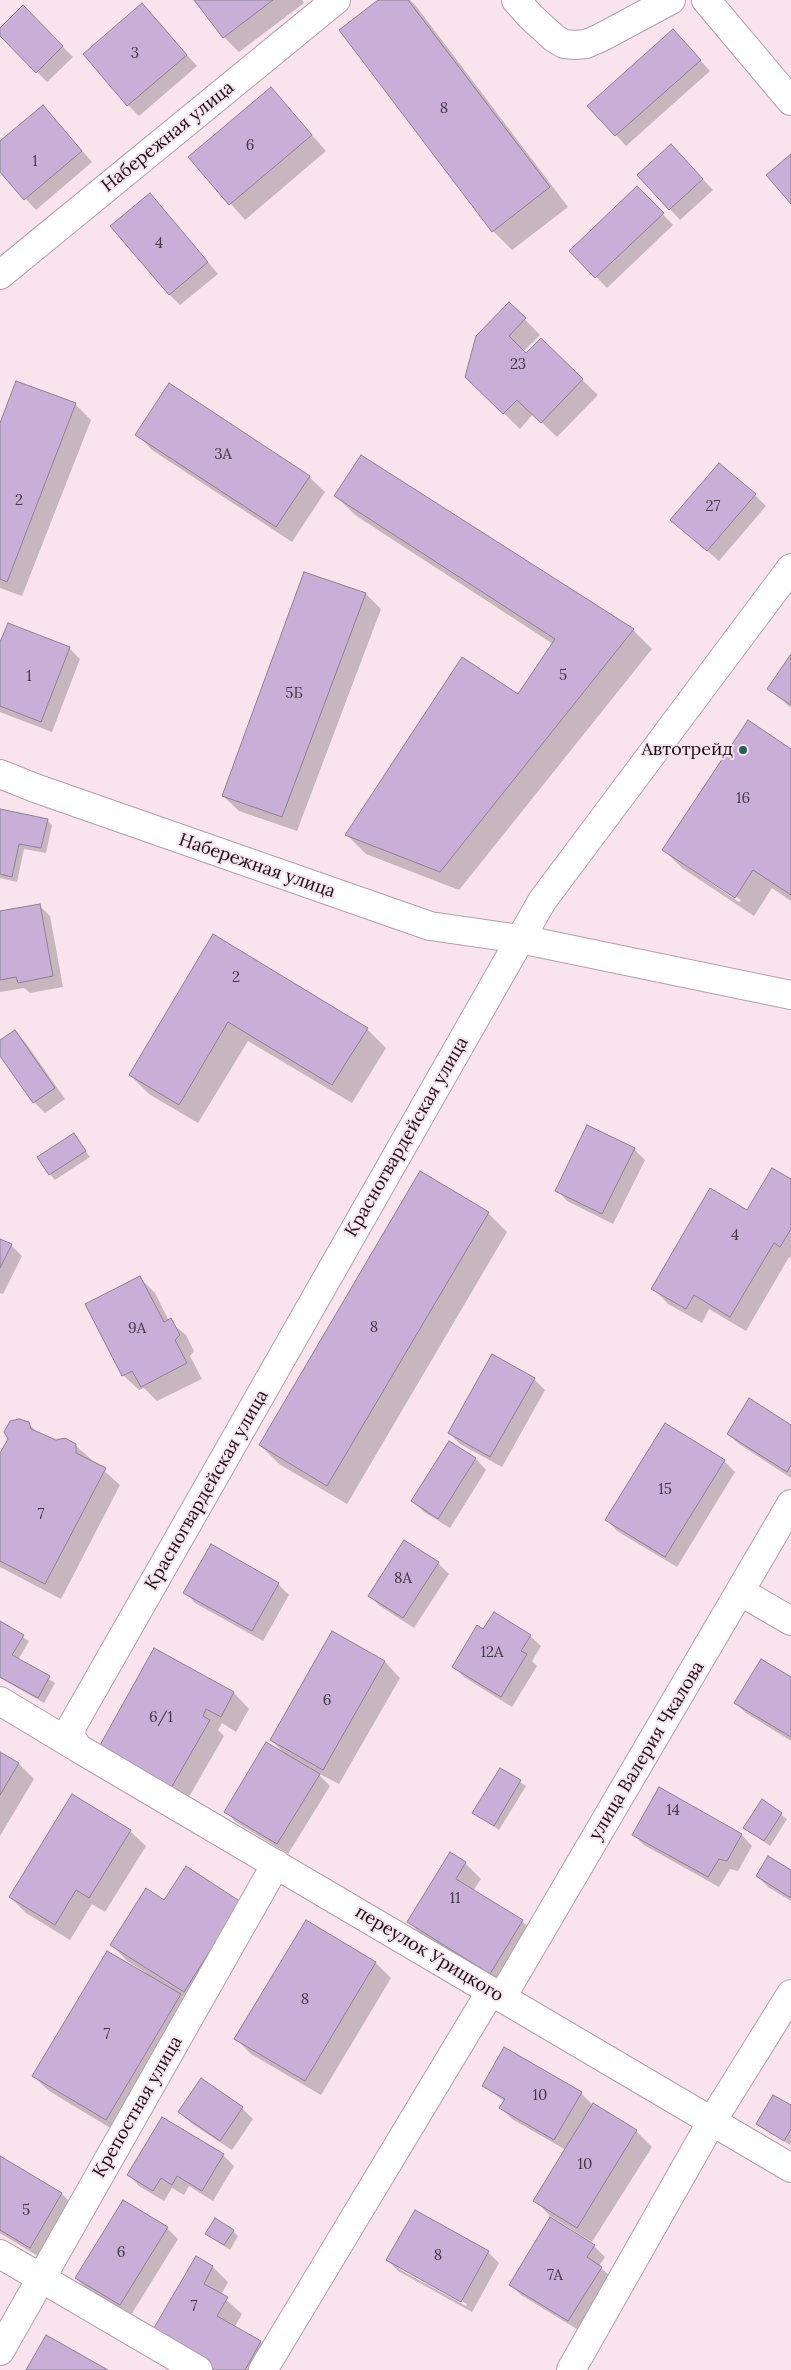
<!DOCTYPE html>
<meta charset="utf-8">
<style>
body{margin:0}
canvas{display:block;background:#f9e3ed}
</style>
<canvas width="791" height="2370"></canvas>
<script>
const ctx = document.querySelector('canvas').getContext('2d');
ctx.lineJoin = 'round';
function fill(path, color) { ctx.fillStyle = color; ctx.fill(path, 'evenodd'); }
const poly = rows => new Path2D(rows.map(r => 'M' + r).join(''));
function strokePath(path, color, width, dash) { ctx.strokeStyle = color; ctx.lineWidth = width; ctx.lineCap = dash ? 'butt' : 'round'; ctx.setLineDash(dash || []); ctx.stroke(path); }
function drawText(font, color, halo, rows, align = 'center') {
  ctx.font = font + ' Lora,serif'; ctx.lineWidth = 4; ctx.setLineDash([]); ctx.textBaseline = 'middle'; ctx.strokeStyle = halo; ctx.fillStyle = color; for (const [text, x, y, turn = 0] of rows) {
    ctx.save(); ctx.translate(x, y); ctx.rotate((+turn || 0) * Math.PI / 180); ctx.textAlign = isNaN(turn) ? turn : align; if (halo) ctx.strokeText(text, 0, 0); ctx.fillText(text, 0, 0); ctx.restore();
  }
}
fill(poly([
 [196,0,302,0,304,3,239,52,224,37],
 [381,0,410,0,416,6,568,207,512,250,493,231],
 [142,5,197,66,139,116,128,105],
 [23,7,73,57,47,82,0,35,0,30],
 [684,42,710,71,626,146,616,135],
 [271,89,326,151,245,220,190,157],
 [43,106,92,162,36,210,0,171,0,143],
 [682,157,713,190,680,220,670,209],
 [637,188,673,225,607,288,571,251],
 [160,206,218,274,180,305,169,294],
 [509,303,540,335,523,352,526,355,541,340,598,395,557,437,533,414,520,429,482,392],
 [75,404,91,420,22,596,0,588,0,426],
 [137,434,309,477,325,492,292,542,152,450],
 [755,495,766,506,719,561,683,530],
 [336,496,633,630,652,649,459,890,366,854,347,835,519,696,553,644,355,515],
 [304,574,366,594,381,609,297,831,239,811,223,796],
 [0,646,69,648,80,659,52,732,0,712],
 [791,656,791,708,769,689],
 [791,750,791,901,772,888,754,916,682,868,663,849],
 [684,862,741,900,739,902,684,865],
 [0,810,47,820,52,825,46,853,24,849,17,882,0,878],
 [39,905,50,916,63,987,30,993,24,988,0,992,0,912],
 [213,936,367,1029,386,1048,352,1103,248,1041,198,1123,149,1094,130,1075],
 [15,1031,25,1042,65,1099,45,1113,34,1102,0,1054,0,1042],
 [74,1135,90,1157,55,1180,50,1174],
 [634,1149,645,1160,613,1224,567,1201,557,1190],
 [791,1180,791,1258,789,1257,746,1331,709,1309,702,1323,668,1304,653,1288,747,1211],
 [488,1213,507,1232,347,1504,279,1464,260,1445],
 [0,1240,11,1245,22,1256,3,1294,0,1293],
 [140,1278,155,1293,169,1321,186,1335,194,1351,190,1356,202,1379,157,1401,144,1388,139,1390,123,1375],
 [534,1379,545,1390,502,1467,460,1444,449,1433],
 [28,1423,38,1433,56,1441,75,1445,120,1485,61,1599,0,1567,0,1455],
 [665,1425,724,1461,735,1472,677,1567,617,1531,607,1520],
 [791,1427,791,1478,739,1444,728,1434],
 [449,1443,476,1459,486,1470,450,1528,424,1512,413,1501],
 [438,1563,449,1574,414,1628,380,1606,369,1596],
 [278,1584,289,1595,263,1641,195,1603,185,1592],
 [0,1623,29,1641,18,1660,55,1683,44,1703,0,1678],
 [484,1630,530,1636,541,1646,532,1661,537,1666,512,1707,464,1677,453,1666],
 [332,1632,385,1662,400,1678,339,1784,316,1772,330,1786,288,1854,236,1822,225,1811,285,1754,271,1740],
 [155,1649,234,1693,249,1709,236,1732,222,1723,218,1730,224,1736,186,1802,116,1763],
 [791,1679,791,1741,746,1713,735,1703],
 [0,1753,19,1764,34,1779,0,1836],
 [501,1769,526,1786,499,1830,474,1813],
 [659,1789,742,1835,752,1846,738,1871,730,1869,719,1887,644,1845,634,1835],
 [762,1801,787,1819,770,1846,745,1828],
 [130,1831,146,1846,105,1912,92,1904,70,1940,26,1913,10,1897],
 [465,1863,481,1879,473,1891,522,1921,537,1936,505,1988,424,1937,409,1922],
 [791,1872,791,1901,768,1887,757,1876],
 [165,1902,240,1903,200,2007,181,1996,196,2011,122,2135,49,2091,33,2076,144,1974,145,1972,127,1961,112,1945],
 [306,1921,376,1963,391,1978,321,2095,251,2054,236,2039],
 [505,2049,581,2093,593,2105,636,2131,652,2147,592,2242,550,2216,535,2200,566,2150,512,2119,501,2108,505,2102,483,2085],
 [791,2107,791,2143,790,2145,757,2124],
 [242,2108,253,2119,232,2150,191,2123,180,2112],
 [163,2119,223,2155,234,2166,213,2201,189,2186,184,2195,172,2188,164,2201,139,2186,129,2175],
 [0,2157,62,2194,72,2204,41,2258,0,2233],
 [415,2211,488,2252,499,2263,472,2312,398,2271,388,2260],
 [399,2266,467,2304,466,2306,399,2269],
 [167,2228,178,2239,131,2315,87,2289,76,2278],
 [233,2231,238,2236,230,2250,207,2234],
 [594,2246,605,2257,599,2266,612,2278,580,2331,521,2295,510,2284],
 [196,2258,213,2267,228,2282,221,2295,242,2314,234,2328,260,2342,276,2358,269,2370,205,2370]
]), '#0003');
const building = poly([
 [194,0,273,0,223,38,194,0],
 [378,0,408,0,550,187,492,232,339,30,378,0],
 [142,3,187,55,127,106,83,54,142,3],
 [23,5,63,46,36,73,0,36,0,28,23,5],
 [673,29,701,60,615,136,587,106,673,29],
 [271,87,312,135,229,205,188,157,271,87],
 [43,105,82,151,24,200,0,172,0,141,43,105],
 [671,144,703,179,669,210,637,175,671,144],
 [791,154,791,204,766,175,791,154],
 [637,186,664,213,595,278,569,251,637,186],
 [150,193,208,262,169,295,110,226,150,193],
 [509,302,526,318,509,336,526,353,541,338,583,379,541,423,517,400,503,414,465,377,476,336,509,302],
 [16,381,76,403,7,582,0,579,0,423,16,381],
 [169,383,310,476,276,527,135,435,169,383],
 [361,455,634,629,440,872,345,835,462,657,518,694,555,639,334,496,361,455],
 [719,463,756,494,707,551,670,520,719,463],
 [304,572,366,593,282,817,222,796,304,572],
 [8,623,70,647,41,722,0,706,0,642,8,623],
 [791,654,791,705,767,689,791,654],
 [748,720,791,749,791,895,753,870,735,898,662,850,748,720],
 [0,809,48,819,41,848,19,844,12,877,0,874,0,809],
 [40,904,53,976,18,983,16,977,0,980,0,911,40,904],
 [213,934,368,1028,332,1085,228,1022,179,1105,129,1075,213,934],
 [15,1030,55,1088,33,1103,0,1056,0,1040,15,1030],
 [587,1125,635,1148,602,1214,555,1191,587,1125],
 [74,1133,86,1151,49,1175,37,1157,74,1133],
 [772,1168,791,1179,791,1229,780,1247,774,1243,730,1317,694,1295,686,1309,651,1289,710,1188,747,1210,772,1168],
 [420,1171,489,1212,327,1486,259,1445,420,1171],
 [0,1239,12,1244,0,1268,0,1239],
 [140,1276,164,1322,171,1318,180,1335,175,1340,187,1363,141,1387,132,1371,122,1376,85,1304,140,1276],
 [492,1354,535,1378,490,1457,448,1433,492,1354],
 [749,1398,791,1425,791,1465,787,1472,727,1434,749,1398],
 [19,1419,29,1422,31,1429,56,1440,65,1438,76,1444,76,1453,106,1468,45,1584,0,1561,0,1453,8,1439,4,1432,10,1421,19,1419],
 [665,1423,725,1460,665,1557,605,1520,665,1423],
 [449,1441,476,1458,438,1519,411,1501,449,1441],
 [404,1540,439,1562,403,1618,368,1596,404,1540],
 [211,1544,279,1583,252,1631,183,1593,211,1544],
 [494,1612,531,1635,521,1651,527,1654,501,1697,452,1667,477,1625,483,1629,494,1612],
 [0,1621,24,1635,12,1655,50,1676,38,1698,0,1677,0,1621],
 [332,1631,385,1661,323,1770,270,1740,332,1631],
 [154,1648,234,1692,221,1717,206,1709,203,1716,210,1720,171,1788,99,1747,154,1648],
 [761,1659,791,1677,791,1737,734,1703,761,1659],
 [266,1742,320,1774,277,1844,224,1812,266,1742],
 [0,1752,19,1763,0,1795,0,1752],
 [500,1768,521,1780,494,1826,472,1813,500,1768],
 [659,1787,742,1834,727,1861,719,1859,708,1877,632,1835,659,1787],
 [72,1794,131,1830,89,1898,76,1890,55,1925,9,1897,72,1794],
 [762,1799,782,1813,764,1841,743,1828,762,1799],
 [450,1852,466,1862,456,1879,523,1920,490,1974,407,1922,450,1852],
 [768,1856,791,1870,791,1898,756,1876,768,1856],
 [186,1866,241,1902,184,1992,110,1945,146,1888,164,1900,186,1866],
 [306,1920,376,1962,305,2081,234,2039,306,1920],
 [107,1951,181,1994,106,2120,32,2076,107,1951],
 [504,2047,582,2092,554,2140,499,2108,505,2099,482,2086,504,2047],
 [201,2078,243,2107,220,2141,178,2112,201,2078],
 [773,2095,791,2105,791,2129,784,2141,756,2124,773,2095],
 [593,2103,637,2130,577,2228,533,2201,593,2103],
 [162,2117,224,2154,202,2191,177,2176,172,2185,161,2178,153,2191,127,2175,162,2117],
 [0,2156,62,2193,30,2248,0,2230,0,2156],
 [123,2200,168,2227,120,2305,75,2278,123,2200],
 [415,2210,489,2251,461,2302,386,2260,415,2210],
 [550,2217,595,2245,587,2257,602,2267,568,2321,509,2285,550,2217],
 [215,2218,234,2230,224,2245,205,2234,215,2218],
 [196,2256,213,2266,204,2284,228,2297,217,2316,261,2341,245,2370,214,2370,151,2333,196,2256],
 [46,2335,108,2370,26,2370,46,2335]
]);
fill(building, '#c9afd8');
strokePath(building, '#8c8192', 1);
const minor = poly([
 [516,0,530,16,554,38,564,44,576,45,586,44,600,38,671,0],
 [706,0,791,101],
 [0,275,336,0],
 [791,568,542,901,72,1726,71,1737,78,1748,791,2168],
 [0,774,35,788,430,926,520,939,791,995],
 [741,1592,791,1621],
 [0,1701,78,1748],
 [502,1997,791,1504],
 [0,2254,198,2370],
 [0,2351,276,1864],
 [263,2370,491,1991],
 [571,2370,712,2121,791,1994]
]);
strokePath(minor, '#b49fa9', 30);
strokePath(minor, '#fff', 28);
for (const [x, y, r, color] of [
 [743,750,5,"#216456"]
]) { const dot = new Path2D(); dot.arc(x, y, r, 0, 2 * Math.PI); ctx.fillStyle = color; ctx.fill(dot); strokePath(dot, '#f9e3ed', 2); }
drawText('15px', '#443845', null, [
 ["3",135,54],
 ["8",444,109],
 ["6",250,146],
 ["1",35,162],
 ["4",159,244],
 ["23",518,365],
 ["3А",223,455],
 ["2",19,501],
 ["27",713,507],
 ["5",563,676],
 ["1",29,677],
 ["5Б",294,694],
 ["16",743,799],
 ["2",236,978],
 ["4",735,1236],
 ["8",374,1328],
 ["9А",137,1329],
 ["15",665,1490],
 ["7",41,1515],
 ["8А",403,1579],
 ["12А",492,1653],
 ["6",327,1701],
 ["6/1",161,1718],
 ["14",673,1811],
 ["11",455,1899],
 ["8",305,2000],
 ["7",107,2035],
 ["10",540,2096],
 ["10",585,2165],
 ["5",26,2211],
 ["6",121,2253],
 ["8",438,2256],
 ["7А",555,2276],
 ["7",194,2307]
]);
drawText('18px', '#181014', '#f9e3ed', [
 ["Набережная улица",168,137,-39],
 ["Набережная улица",257,866,19],
 ["Красногвардейская улица",407,1137,-60],
 ["Красногвардейская улица",207,1490,-60],
 ["улица Валерия Чкалова",647,1751,-59],
 ["переулок Урицкого",429,1954,31],
 ["Крепостная улица",138,2107,-60]
]);
drawText('18px', '#181014', '#f9e3ed', [
 ["Автотрейд",733,750]
], 'right');
</script>
